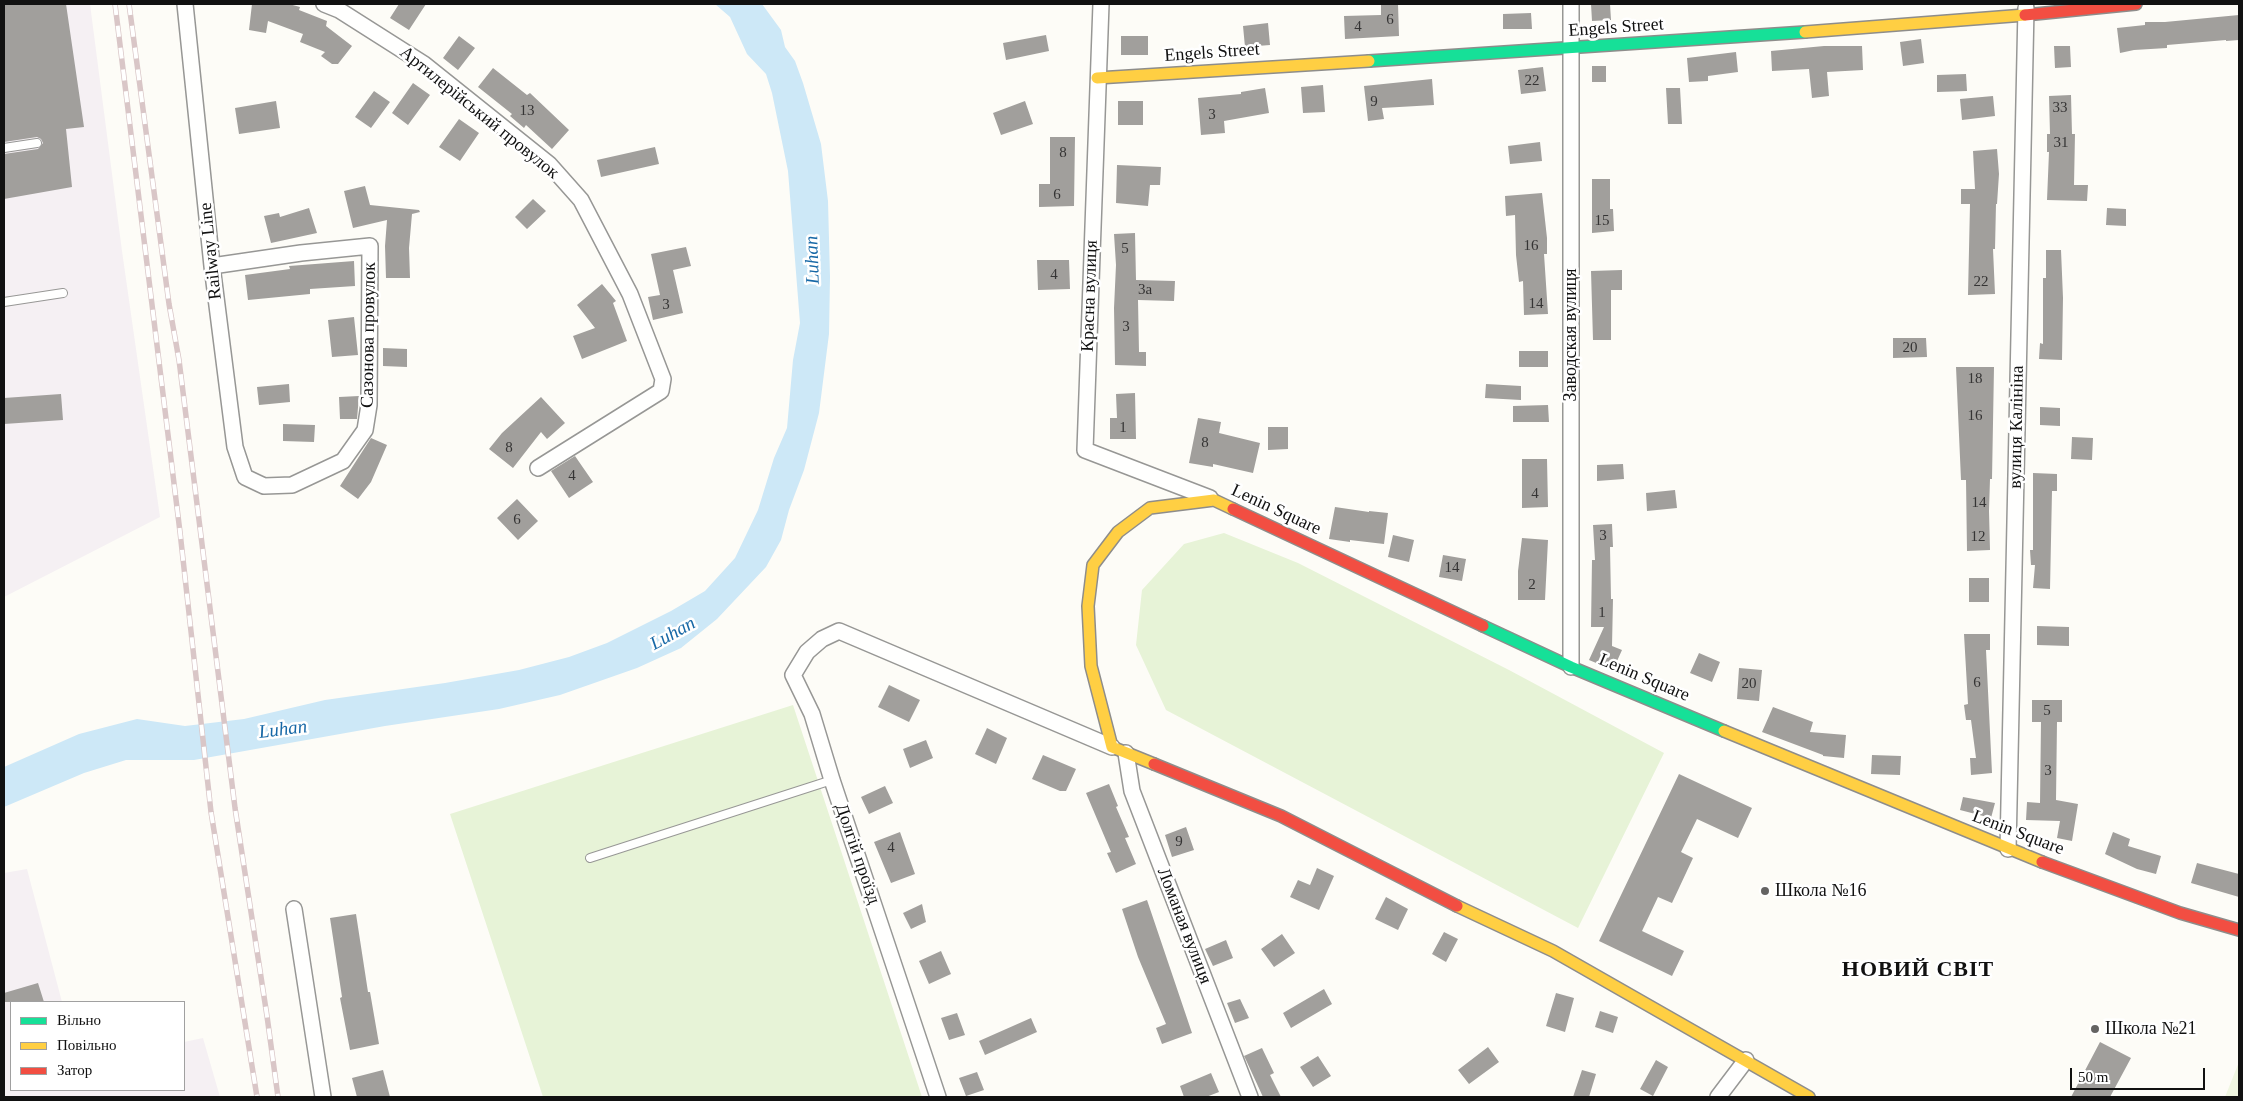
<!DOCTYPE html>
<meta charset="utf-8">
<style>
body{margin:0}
#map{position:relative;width:2243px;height:1101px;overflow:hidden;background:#fdfcf7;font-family:Georgia,serif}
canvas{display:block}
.frame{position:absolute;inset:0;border:5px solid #111;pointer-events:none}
.legend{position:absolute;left:10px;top:1001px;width:175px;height:90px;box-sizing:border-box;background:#fff;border:1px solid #a0a0a0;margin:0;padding:6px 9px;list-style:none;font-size:15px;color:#111}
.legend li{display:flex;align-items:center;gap:10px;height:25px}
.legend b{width:25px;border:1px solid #a0a0a0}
.scale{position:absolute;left:2070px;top:1068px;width:135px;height:22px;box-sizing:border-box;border:2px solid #111;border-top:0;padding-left:6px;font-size:15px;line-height:18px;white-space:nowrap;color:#111;-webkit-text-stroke:4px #fff;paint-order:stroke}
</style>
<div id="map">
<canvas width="2243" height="1101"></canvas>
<div class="frame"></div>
<ul class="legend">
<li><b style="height:6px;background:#16e098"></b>Вільно</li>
<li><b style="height:6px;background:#ffcf43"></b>Повільно</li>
<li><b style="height:6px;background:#f24e42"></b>Затор</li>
</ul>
<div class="scale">50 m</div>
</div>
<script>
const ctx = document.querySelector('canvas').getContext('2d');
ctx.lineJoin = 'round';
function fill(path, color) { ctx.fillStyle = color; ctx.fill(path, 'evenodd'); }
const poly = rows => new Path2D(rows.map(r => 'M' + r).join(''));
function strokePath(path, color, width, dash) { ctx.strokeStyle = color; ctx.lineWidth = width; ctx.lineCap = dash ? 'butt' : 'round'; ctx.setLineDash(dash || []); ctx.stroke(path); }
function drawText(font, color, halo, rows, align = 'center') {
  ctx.font = font + ' Georgia,serif'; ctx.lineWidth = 5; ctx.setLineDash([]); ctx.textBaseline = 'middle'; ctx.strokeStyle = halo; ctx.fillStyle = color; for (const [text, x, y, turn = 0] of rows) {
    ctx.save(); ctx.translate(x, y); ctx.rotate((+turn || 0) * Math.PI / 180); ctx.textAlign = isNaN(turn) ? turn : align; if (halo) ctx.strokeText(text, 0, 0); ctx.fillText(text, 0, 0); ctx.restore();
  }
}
fill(poly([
 [4,4,90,4,122,251,160,517,4,597],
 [27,869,62,1002,11,1002,11,1090,184,1090,184,1042,203,1038,220,1097,4,1097,4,873]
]), '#f5f0f3');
fill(poly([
 [1224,533,1298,563,1509,670,1664,753,1578,928,1166,710,1136,645,1142,590,1184,544],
 [793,705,922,1097,543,1097,450,814]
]), '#e7f3d7');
fill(poly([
 [2239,1062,2239,1097,2225,1097]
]), '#f0f6e1');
fill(poly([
 [715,4,762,4,781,30,785,47,795,61,803,83,821,144,828,201,830,277,829,334,819,413,804,470,789,510,781,540,766,567,717,619,681,648,637,668,560,695,499,709,385,726,194,760,126,760,84,773,4,807,4,767,79,734,137,719,185,726,244,719,325,700,445,683,519,670,569,657,607,643,671,611,705,591,735,558,758,510,774,458,787,428,793,360,800,323,788,171,772,93,766,74,747,54,730,17]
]), '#cde8f7');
fill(poly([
 [4,4,66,4,84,127,66,129,72,187,4,199,4,154,38,149,43,143,41,139,37,137,4,142],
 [252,4,289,4,300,7,299,10,327,21,326,26,352,46,338,64,332,64,321,56,325,52,300,42,303,34,268,21,266,33,249,30],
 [399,4,426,4,409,30,390,18],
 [1381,4,1398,4,1399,36,1345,39,1344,16,1381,15],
 [1591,4,1610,4,1611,20,1592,21],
 [1531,13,1532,29,1503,29,1503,14],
 [2239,15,2239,40,2226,41,2226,40,2167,45,2167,48,2134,50,2120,53,2117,28,2145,25,2145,22,2165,22],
 [1268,23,1270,45,1245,47,1243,26],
 [1046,35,1049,51,1006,60,1003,43],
 [459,36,475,48,458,70,443,58],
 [1121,36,1148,36,1148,55,1121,55],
 [1921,39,1924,63,1903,66,1900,42],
 [1824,46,1862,46,1863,70,1827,72,1829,96,1812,98,1809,69,1772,71,1771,51],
 [2054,46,2070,46,2071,67,2055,68],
 [1736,52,1738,72,1708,76,1708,81,1689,82,1687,58],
 [1592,66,1606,66,1606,82,1592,82],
 [1543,67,1546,91,1521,94,1518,70],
 [493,68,527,95,530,93,569,130,552,149,526,125,524,128,510,116,512,114,478,87],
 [1966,74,1967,91,1937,92,1937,75],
 [1432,79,1434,105,1382,108,1384,119,1368,121,1364,86],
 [413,83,430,95,408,125,392,113],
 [1323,85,1325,112,1303,113,1301,87],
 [1265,88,1269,113,1224,121,1225,133,1201,135,1198,98,1241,94,1241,92],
 [1666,88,1680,88,1682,124,1668,124],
 [374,91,390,102,371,128,355,117],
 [2071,95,2072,134,2075,134,2074,185,2088,185,2087,201,2047,200,2049,152,2047,152,2047,134,2050,134,2049,96],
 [1993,96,1995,116,1962,120,1960,99],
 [276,101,280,128,239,134,235,108],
 [1025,101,1033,124,1001,135,993,113],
 [1118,101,1143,101,1143,125,1118,125],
 [459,119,479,133,460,161,439,147],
 [1050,137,1075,137,1074,206,1039,207,1039,184,1050,184],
 [1540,142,1542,161,1510,164,1508,146],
 [655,147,659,164,601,177,597,160],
 [1997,149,1999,174,1997,204,1996,204,1995,249,1993,249,1995,294,1968,295,1970,204,1961,204,1961,189,1975,189,1973,151],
 [1117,165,1161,167,1160,185,1150,185,1148,206,1116,203],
 [1592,179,1610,179,1610,209,1613,209,1614,231,1592,233],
 [365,186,370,205,419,210,420,212,412,214,409,248,410,278,386,278,385,246,387,220,353,228,344,191],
 [1542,193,1547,238,1547,254,1544,254,1548,314,1524,315,1523,281,1519,282,1516,255,1515,215,1506,216,1505,196],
 [533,199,546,211,527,229,515,217],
 [309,208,317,233,271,243,264,216,279,213,280,217],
 [2107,208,2126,209,2126,226,2106,225],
 [1135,233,1136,280,1175,281,1174,301,1138,300,1139,352,1146,352,1146,366,1115,365,1114,308,1116,265,1114,234],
 [686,247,691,266,673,270,683,313,653,320,648,297,660,295,651,254],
 [2046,250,2061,250,2063,298,2062,360,2039,359,2040,343,2043,344,2043,278,2046,278],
 [1037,260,1069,260,1070,289,1038,290],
 [354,261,355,286,310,289,310,294,248,300,245,275,290,269,289,266],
 [1622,270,1622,290,1611,290,1611,340,1593,340,1591,271],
 [602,284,616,301,613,303,627,341,582,359,573,336,595,328,577,305],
 [354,317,358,355,332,357,328,320],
 [1893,338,1926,338,1927,357,1893,358],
 [383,348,407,349,407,367,383,366],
 [1519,351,1548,351,1548,367,1519,367],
 [1956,367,1994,367,1992,479,1990,479,1989,511,1990,550,1967,551,1966,480,1961,480],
 [289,384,290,402,259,405,257,387],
 [1486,384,1521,386,1521,400,1485,398],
 [1135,393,1136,439,1110,439,1110,418,1117,418,1116,394],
 [61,394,63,420,4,424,4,398],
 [359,396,357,419,340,419,339,397],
 [541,397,565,423,547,439,541,432,513,468,489,449,502,433],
 [1548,405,1549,422,1513,422,1513,406],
 [2040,407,2060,408,2060,426,2040,425],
 [1198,418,1221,422,1219,433,1260,443,1253,473,1213,464,1213,467,1189,463],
 [283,424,315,425,314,442,283,441],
 [1268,427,1288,427,1288,449,1268,450],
 [2072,437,2093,438,2092,460,2071,459],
 [371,438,387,445,371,482,358,499,340,486],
 [575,456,593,482,569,498,551,471],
 [1522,459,1547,459,1548,507,1522,508],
 [1623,464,1624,479,1597,481,1597,465],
 [2033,473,2057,474,2057,491,2052,491,2050,589,2033,588,2035,565,2031,565,2030,550,2033,550],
 [1675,490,1677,508,1647,511,1646,493],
 [517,499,538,521,518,540,497,518],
 [1335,507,1369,512,1369,511,1388,513,1384,544,1350,540,1350,542,1329,539],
 [1612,524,1613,547,1610,547,1611,599,1613,599,1612,646,1622,650,1613,670,1589,660,1604,627,1591,627,1592,560,1595,560,1593,525],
 [1393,535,1414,540,1409,562,1388,557],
 [1522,538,1548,540,1545,600,1518,600,1518,571],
 [1443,555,1466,559,1462,581,1439,577],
 [1969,578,1989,578,1989,602,1969,602],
 [2037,626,2069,627,2069,646,2037,645],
 [1964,634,1990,634,1990,650,1986,650,1992,773,1971,775,1970,758,1976,758,1971,720,1966,720,1964,705,1968,704],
 [1699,653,1720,662,1712,682,1690,673],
 [1739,668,1762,670,1759,701,1737,699],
 [889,685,920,700,909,722,878,707],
 [2032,700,2062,700,2062,722,2057,722,2056,800,2078,804,2072,841,2057,838,2060,821,2026,820,2027,802,2040,803,2041,722,2032,722],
 [1773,707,1813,722,1810,732,1846,735,1844,758,1823,756,1823,755,1762,732],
 [987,728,1007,738,996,764,975,754],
 [926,740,933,758,910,768,903,749],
 [1043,755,1076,769,1066,791,1060,791,1032,779],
 [1872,755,1901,756,1900,775,1871,774],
 [1679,774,1752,808,1738,838,1697,819,1681,852,1693,858,1672,903,1658,897,1642,931,1684,951,1672,976,1599,941],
 [1109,784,1118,806,1116,807,1129,837,1125,838,1136,864,1116,873,1107,853,1111,852,1086,793],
 [885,786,893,803,869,814,861,797],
 [1963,797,1995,803,1991,818,1960,810],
 [1186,827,1194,850,1172,857,1165,835],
 [900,832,915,874,891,883,874,842],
 [2113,832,2130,839,2128,846,2161,856,2156,874,2137,869,2105,854],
 [2197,863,2239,874,2239,897,2191,883],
 [1317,868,1334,876,1319,910,1290,897,1298,880,1310,885],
 [1386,897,1408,909,1398,930,1375,919],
 [1147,900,1192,1033,1162,1044,1156,1028,1166,1024,1138,957,1122,909],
 [922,904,926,922,911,929,903,913],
 [356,914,368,992,370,992,379,1044,350,1050,340,998,342,997,330,918],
 [1444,932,1458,939,1446,962,1432,954],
 [1282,934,1295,953,1274,967,1261,949],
 [1226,940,1233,958,1213,966,1205,949],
 [941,951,951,974,929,984,919,961],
 [38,983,44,1002,4,1002,4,993],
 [1324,989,1332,1004,1291,1028,1283,1013],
 [1556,993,1574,998,1565,1032,1546,1026],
 [1240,999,1249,1018,1235,1023,1227,1003],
 [1600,1011,1618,1017,1613,1033,1595,1027],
 [957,1013,965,1035,949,1040,941,1018],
 [1031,1018,1037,1032,985,1055,979,1041],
 [2100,1042,2131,1058,2110,1097,2071,1097],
 [1488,1047,1499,1062,1469,1084,1458,1070],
 [1262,1048,1274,1073,1270,1075,1281,1097,1263,1097,1246,1060,1244,1056],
 [1318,1056,1331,1076,1313,1087,1300,1067],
 [1656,1060,1668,1067,1653,1096,1640,1089],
 [383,1070,390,1097,357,1097,352,1078],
 [1582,1070,1596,1074,1589,1097,1573,1097],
 [977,1072,984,1090,966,1096,959,1078],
 [1211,1073,1219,1092,1206,1097,1184,1097,1180,1086]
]), '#a19f9c');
const lane = poly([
 [4,148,37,143],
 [4,302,63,293],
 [590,858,832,780]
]);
const street = poly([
 [185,4,212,266,235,447,245,477,264,486,292,485,343,461,365,430,369,405,370,246,301,253,212,266],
 [324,4,339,10,424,64,549,164,581,200,630,294,663,379,661,391,538,468],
 [1101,4,1085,450,1210,498],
 [1571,667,1571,4],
 [1126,753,1132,791,1250,1097],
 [2008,849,2026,8],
 [294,909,323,1097],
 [938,1097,832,780,812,714,793,675,807,652,822,639,839,631,1112,747],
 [1718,1097,1746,1060]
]);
const fast = poly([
 [1369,61,1805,32],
 [1483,626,1571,667,1724,731]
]);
const slow = poly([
 [1805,32,2025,15],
 [1097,78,1369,61],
 [1724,731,2042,862],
 [1154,764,1112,747,1091,666,1088,606,1093,565,1118,532,1150,508,1214,500,1233,509],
 [1457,906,1553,951,1809,1097]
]);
const jam = poly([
 [2025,15,2136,4],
 [1233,509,1483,626],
 [1154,764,1281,816,1457,906],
 [2042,862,2180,913,2239,930]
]);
strokePath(lane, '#979795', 10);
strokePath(street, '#979795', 18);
strokePath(fast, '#8e8d8b', 14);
strokePath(slow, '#8e8d8b', 14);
strokePath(jam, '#8e8d8b', 14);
strokePath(lane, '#fffffe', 8);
strokePath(street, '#fffffe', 15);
strokePath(fast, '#16e098', 11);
strokePath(slow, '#ffcf43', 11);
strokePath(jam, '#f24e42', 11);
const rail = poly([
 [115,4,180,532,211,812,257,1097],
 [129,4,169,304,179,360,235,808,267,1016,278,1097]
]);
strokePath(rail, '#d9c6c7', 5.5);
strokePath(rail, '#fff', 4, [11]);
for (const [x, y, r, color] of [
 [1765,891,5,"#646362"],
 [2095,1029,5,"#646362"]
]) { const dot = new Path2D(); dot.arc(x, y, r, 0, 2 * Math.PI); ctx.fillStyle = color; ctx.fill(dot); strokePath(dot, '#fff', 2); }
drawText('15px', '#353434', null, [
 ["6",1390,20],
 ["4",1358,27],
 ["22",1532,81],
 ["9",1374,102],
 ["33",2060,108],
 ["13",527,111],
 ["3",1212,115],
 ["31",2061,143],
 ["8",1063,153],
 ["6",1057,195],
 ["15",1602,221],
 ["16",1531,246],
 ["5",1125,249],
 ["4",1054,275],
 ["22",1981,282],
 ["3а",1145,290],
 ["14",1536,304],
 ["3",666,305],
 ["3",1126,327],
 ["20",1910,348],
 ["18",1975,379],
 ["16",1975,416],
 ["1",1123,428],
 ["8",1205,443],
 ["8",509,448],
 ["4",572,476],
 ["4",1535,494],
 ["14",1979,503],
 ["6",517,520],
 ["3",1603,536],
 ["12",1978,537],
 ["14",1452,568],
 ["2",1532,585],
 ["1",1602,613],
 ["6",1977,683],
 ["20",1749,684],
 ["5",2047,711],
 ["3",2048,771],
 ["9",1179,842],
 ["4",891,848]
]);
drawText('18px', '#111', '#fff', [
 ["Engels Street",1616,28,-4],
 ["Engels Street",1212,53,-4],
 ["Артилерійський провулок",479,113,39],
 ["Railway Line",211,251,-96],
 ["Красна вулиця",1090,296,-88],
 ["Сазонова провулок",369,335,-89],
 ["Заводская вулиця",1571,335,-90],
 ["вулиця Калініна",2017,427,-89],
 ["Lenin Square",1276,510,25],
 ["Lenin Square",1644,678,23],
 ["Lenin Square",2018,833,21],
 ["Долгій проїзд",857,854,71],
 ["Ломаная вулиця",1184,926,69]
]);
drawText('18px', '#111', '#fff', [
 ["Школа №16",1775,891],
 ["Школа №21",2105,1029]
], 'left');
drawText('italic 19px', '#1768a6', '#fff', [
 ["Luhan",813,260,-92],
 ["Luhan",673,634,-29],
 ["Luhan",283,730,-7]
]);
ctx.letterSpacing = '1px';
drawText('bold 22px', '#111', '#fff', [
 ["НОВИЙ СВІТ",1918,970]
]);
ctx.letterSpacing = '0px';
</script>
